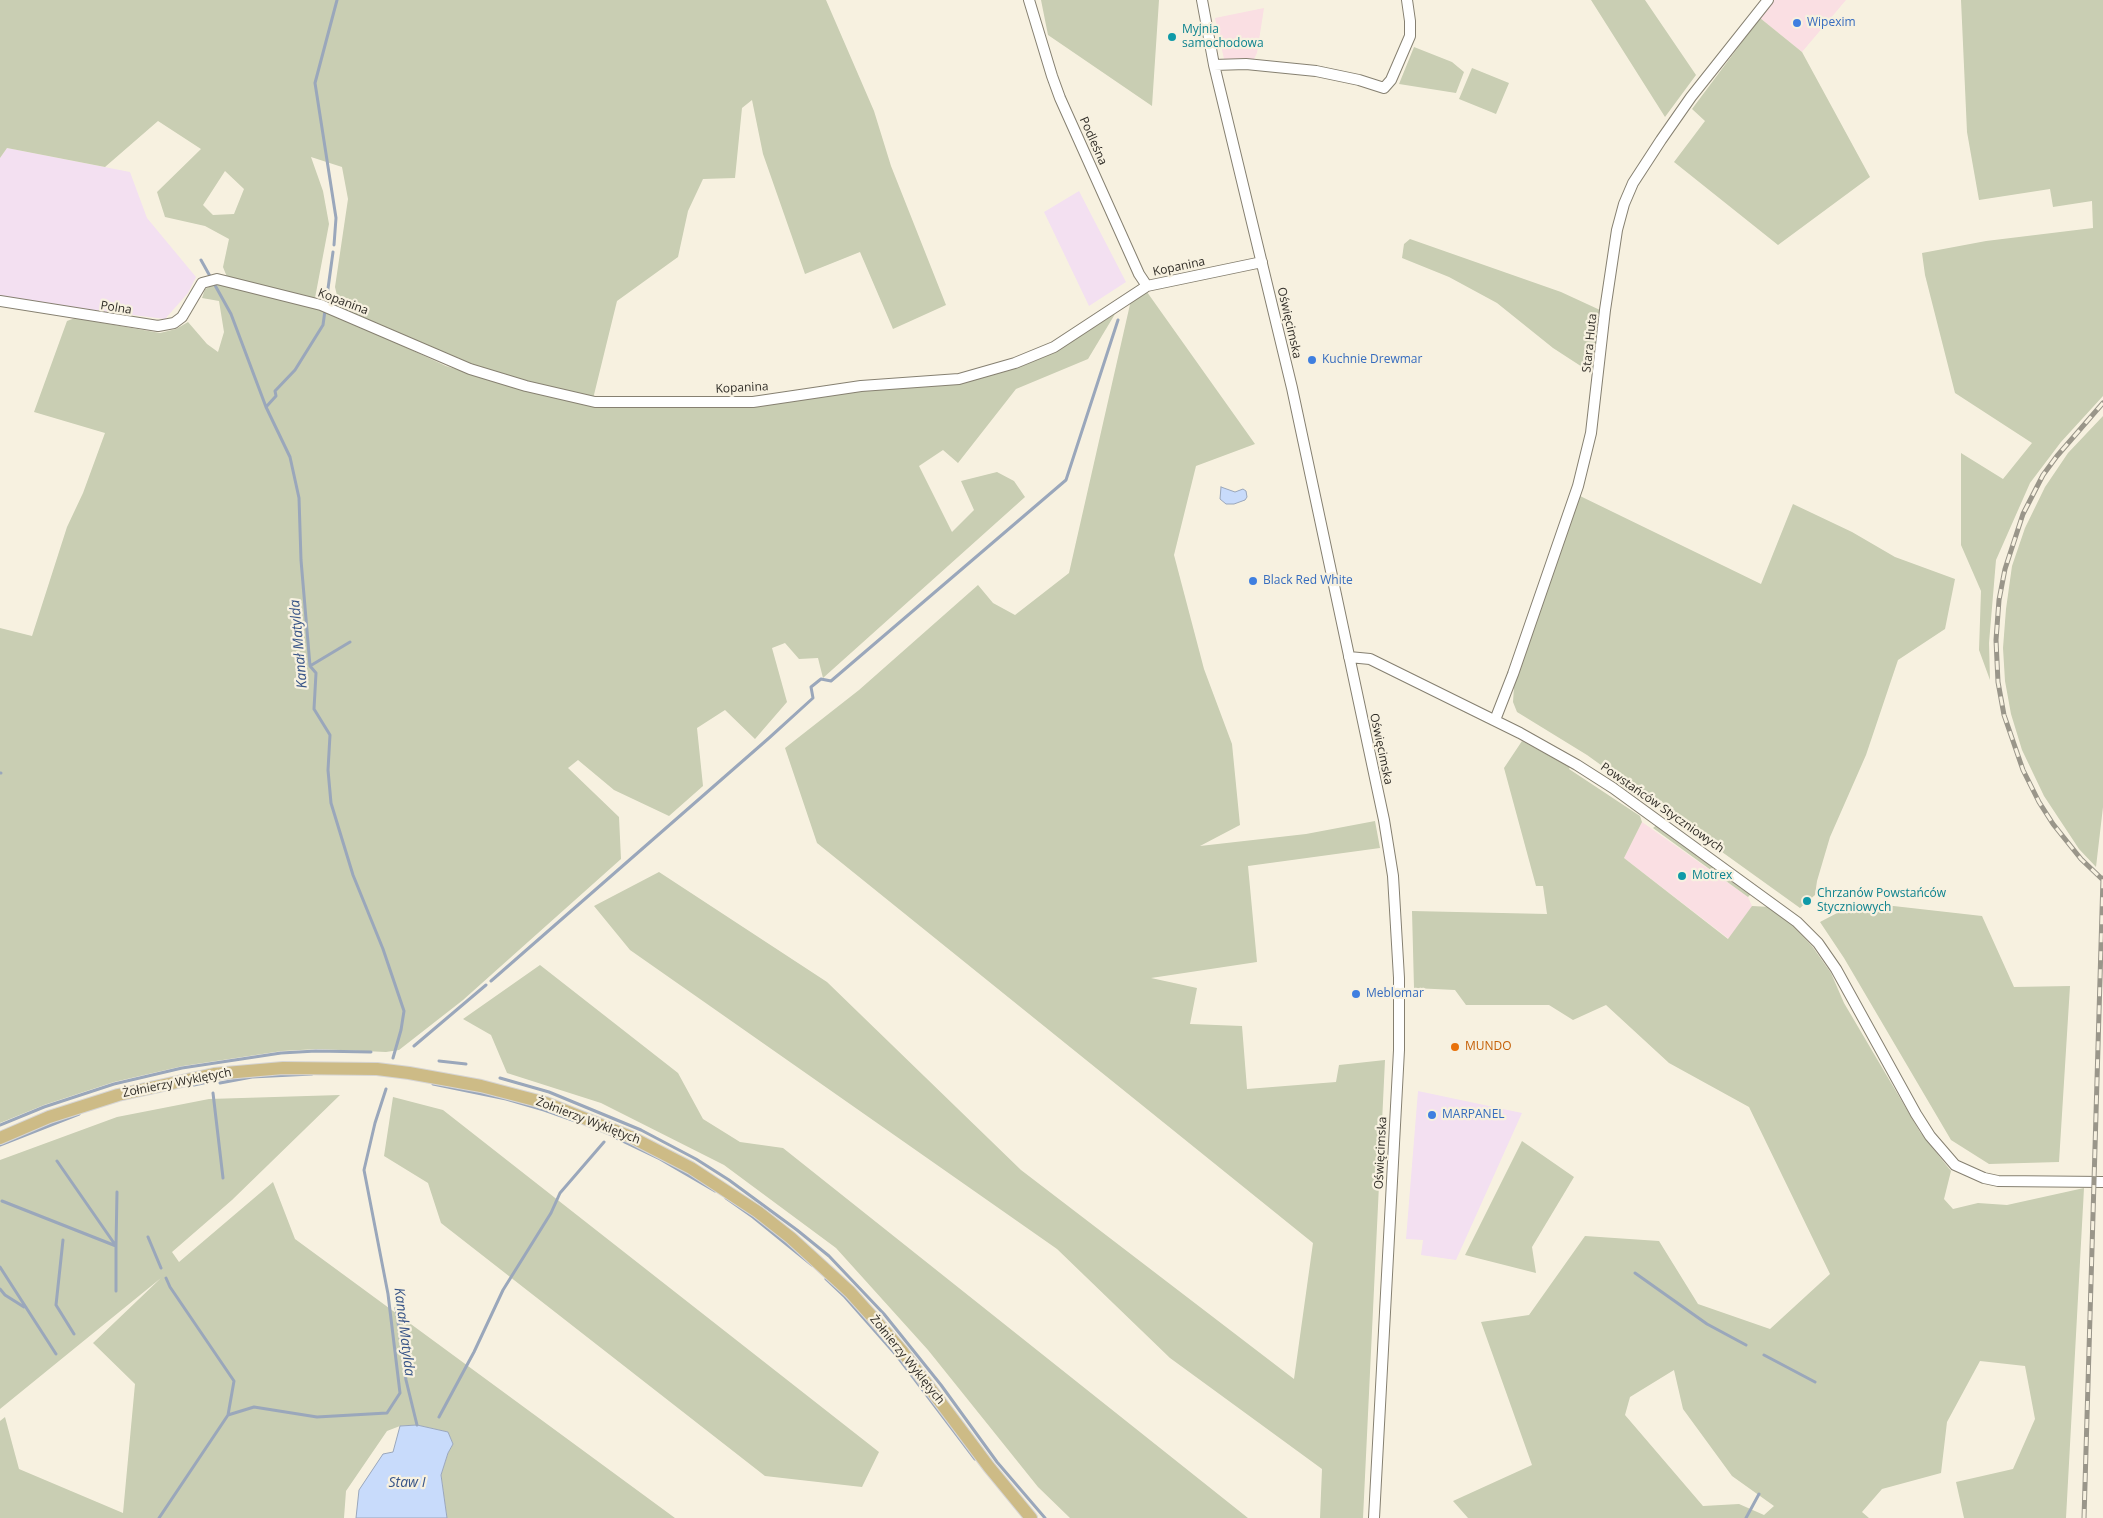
<!DOCTYPE html>
<meta charset="utf-8">
<style>
body{margin:0}
canvas{display:block;background:#f7f1e0}
</style>
<canvas width="2103" height="1518"></canvas>
<script>
const ctx = document.querySelector('canvas').getContext('2d');
ctx.lineJoin = 'round';
function fill(path, color) { ctx.fillStyle = color; ctx.fill(path, 'evenodd'); }
const poly = rows => new Path2D(rows.map(r => 'M' + r).join(''));
function strokePath(path, color, width, dash) { ctx.strokeStyle = color; ctx.lineWidth = width; ctx.lineCap = dash ? 'butt' : 'round'; ctx.setLineDash(dash || []); ctx.stroke(path); }
function drawText(font, color, halo, rows, align = 'center') {
  ctx.font = font + ' "Open Sans",sans-serif'; ctx.lineWidth = 4.5; ctx.setLineDash([]); ctx.textBaseline = 'middle'; ctx.strokeStyle = halo; ctx.fillStyle = color; for (const [text, x, y, turn = 0] of rows) {
    ctx.save(); ctx.translate(x, y); ctx.rotate((+turn || 0) * Math.PI / 180); ctx.textAlign = isNaN(turn) ? turn : align; if (halo) ctx.strokeText(text, 0, 0); ctx.fillText(text, 0, 0); ctx.restore();
  }
}
fill(poly([
 [1773,0,1846,0,1802,52,1760,18],
 [1264,8,1257,53,1254,59,1224,59,1215,18],
 [1642,822,1748,897,1752,906,1729,939,1624,858]
]), '#fadfe3');
fill(poly([
 [7,148,130,172,147,218,196,277,188,293,165,319,20,301,0,295,0,158],
 [1079,191,1126,282,1089,306,1044,212],
 [1418,1091,1522,1113,1456,1260,1421,1255,1423,1240,1406,1239]
]), '#f3e0f1');
fill(poly([
 [0,0,826,0,874,111,891,166,946,305,893,329,860,252,805,274,763,154,752,100,742,108,735,178,703,179,688,211,678,257,617,301,591,407,757,406,856,390,962,383,1055,352,1115,314,1088,359,1016,389,958,463,943,450,919,466,952,532,974,510,961,481,997,472,1014,481,1025,497,823,678,818,658,799,659,785,643,772,648,787,702,755,739,725,710,697,728,703,786,669,816,614,790,578,760,568,768,619,817,621,859,463,1000,399,1050,386,1052,318,1049,282,1051,183,1066,114,1082,44,1105,0,1123,0,628,32,636,67,527,83,493,105,433,34,412,67,321,75,318,160,333,176,329,188,322,207,344,218,352,224,332,219,301,202,298,205,289,219,282,296,302,336,315,446,366,506,385,340,308,335,287,348,199,342,167,311,157,323,191,329,224,315,298,227,277,223,267,229,239,205,226,165,217,157,192,201,149,158,121,105,167,7,148,0,158],
 [225,171,244,189,234,214,213,215,203,205],
 [1041,0,1159,0,1152,106,1048,35],
 [1591,0,1645,0,1696,75,1665,117],
 [1961,0,2103,0,2103,396,2061,442,2030,483,1996,560,1989,643,1990,680,1979,650,1981,591,1961,545,1961,453,2003,479,2032,443,1955,393,1925,275,1922,253,1986,241,2093,228,2092,201,2053,207,2050,189,1979,200,1967,132],
 [1760,18,1802,52,1870,177,1778,245,1674,162,1705,121,1692,109],
 [1414,47,1452,62,1464,72,1456,93,1399,84],
 [1472,68,1509,83,1496,114,1459,99],
 [1410,239,1561,292,1600,310,1593,374,1553,348,1497,303,1449,277,1402,258,1404,244],
 [1147,292,1255,444,1196,466,1174,555,1204,669,1232,744,1240,825,1200,846,1306,834,1375,821,1380,848,1248,866,1257,962,1151,978,1197,988,1190,1024,1242,1026,1247,1089,1336,1082,1339,1065,1385,1060,1363,1518,1320,1518,1322,1469,1170,1358,1057,1249,630,950,594,906,659,872,827,982,1021,1170,1294,1379,1313,1243,817,843,785,748,859,690,978,585,993,603,1015,615,1069,573,1131,300],
 [2103,416,2103,807,2096,867,2079,849,2044,796,2022,750,2011,714,2005,681,2003,648,2006,609,2012,566,2025,528,2045,487,2068,453],
 [1578,495,1761,584,1793,504,1852,532,1895,557,1955,579,1945,629,1898,660,1866,755,1830,837,1817,881,1815,895,1800,908,1587,755,1517,712,1513,702,1514,687],
 [1522,741,1570,767,1569,769,1640,816,1642,822,1624,858,1728,939,1752,906,1770,907,1780,913,1797,930,1812,946,1831,973,1844,1003,1920,1132,1951,1171,1944,1199,1953,1209,1978,1203,2007,1205,2084,1188,2066,1518,1964,1518,1956,1482,2013,1469,2035,1419,2025,1366,1980,1361,1947,1422,1941,1473,1882,1489,1862,1512,1869,1518,1468,1518,1453,1501,1532,1465,1481,1322,1529,1315,1585,1236,1659,1241,1698,1304,1770,1329,1830,1274,1749,1107,1669,1063,1606,1005,1573,1020,1549,1005,1466,1005,1455,990,1414,988,1412,911,1547,914,1543,886,1536,886,1504,768],
 [1674,1370,1683,1409,1732,1476,1774,1506,1764,1515,1739,1504,1703,1506,1625,1415,1630,1397],
 [1658,824,1751,892,1750,895,1748,897,1653,828],
 [1858,902,1982,916,2014,987,2070,986,2059,1162,1989,1164,1951,1140,1844,958,1820,922],
 [540,965,678,1073,703,1119,740,1142,783,1148,1248,1518,1070,1518,1038,1487,928,1350,836,1248,724,1165,601,1103,507,1073,491,1035,463,1019],
 [340,1095,232,1200,172,1252,179,1262,273,1182,295,1239,675,1518,447,1518,441,1475,448,1453,453,1444,448,1432,417,1425,400,1426,387,1431,346,1491,344,1518,0,1518,0,1421,5,1417,19,1469,123,1513,135,1384,93,1343,161,1278,0,1409,0,1160,117,1117,209,1099],
 [393,1097,443,1110,879,1452,862,1487,765,1476,441,1223,428,1183,384,1156],
 [1522,1141,1574,1177,1532,1247,1536,1273,1465,1255]
]), '#c9ceb3');
const water = poly([
 [1221,487,1235,492,1243,489,1246,491,1247,497,1245,500,1234,504,1226,504,1220,499,1221,487],
 [417,1425,448,1432,453,1444,448,1453,441,1475,447,1518,356,1518,359,1490,383,1454,393,1452,400,1426,417,1425]
]);
fill(water, '#c8dbfb');
strokePath(water, '#9aa7bb', 1);
strokePath(poly([
 [334,245,336,218,315,83,337,0],
 [201,260,231,314,266,407,290,457,299,498,301,560,310,666,316,673,314,709,330,735,328,770,331,803,353,875,383,949,404,1011,401,1030,393,1058],
 [266,407,276,396,275,391,295,370,323,325,333,252],
 [310,666,350,642],
 [0,773,1,773],
 [491,981,769,738,813,698,811,687,821,679,831,681,1066,480,1118,320],
 [414,1046,486,985],
 [439,1061,466,1064],
 [500,1078,549,1092,641,1130,696,1159,729,1180,797,1230,829,1256,884,1314,941,1385,997,1462,1045,1518],
 [220,1083,252,1077,312,1074],
 [433,1084,506,1099,544,1110,578,1122],
 [194,1085,208,1082],
 [213,1093,223,1178],
 [0,1125,44,1107,114,1084,182,1068,281,1053,316,1051,371,1052],
 [614,1137,660,1159,715,1191],
 [0,1145,79,1114],
 [57,1161,116,1246,116,1291],
 [726,1198,753,1217,812,1265],
 [2,1201,116,1246,117,1192],
 [148,1237,161,1268],
 [63,1240,56,1305,74,1334],
 [0,1267,56,1354],
 [1635,1273,1707,1324,1746,1345],
 [166,1278,170,1287,234,1381,228,1415],
 [826,1279,845,1297,897,1356,975,1459],
 [0,1289,5,1295,24,1307],
 [396,1308,406,1380,417,1425],
 [1764,1355,1815,1382],
 [439,1417,474,1352,503,1290,551,1213,560,1193,604,1142],
 [159,1518,228,1415,254,1407,317,1417,387,1413,400,1393,388,1294,364,1170,375,1123,386,1089],
 [1746,1518,1759,1494]
]), '#9aa7bb', 3);
const minor = poly([
 [1029,0,1052,76,1060,98,1139,274,1147,286],
 [1202,0,1214,65,1292,388,1384,820,1393,876,1399,978,1399,1050,1374,1518],
 [1214,65,1246,64,1316,71,1359,80,1384,88,1391,80,1410,36,1410,21,1407,0],
 [0,301,158,326,174,323,182,317,202,283,217,279,321,305,470,369,526,386,595,402,753,402,861,386,959,379,1015,363,1054,347,1147,286,1262,262],
 [1349,657,1370,659,1520,733,1577,765,1613,788,1797,922,1818,943,1836,969,1916,1114,1930,1136,1955,1165,1984,1178,1998,1181,2103,1182],
 [1495,720,1513,674,1578,486,1591,433,1605,310,1617,230,1624,204,1633,183,1661,140,1691,97,1768,0]
]);
const major = poly([
 [0,1138,49,1117,118,1095,214,1074,283,1068,377,1069,409,1073,481,1086,546,1103,631,1137,691,1168,758,1212,791,1238,850,1292,876,1321,902,1351,989,1467,1031,1518]
]);
strokePath(minor, '#868071', 12);
strokePath(major, '#d6d5d4', 14);
strokePath(minor, '#fff', 10);
strokePath(major, '#cdbb86', 12);
const rail = poly([
 [2103,403,2057,456,2043,475,2023,514,2005,569,1999,600,1996,640,1998,682,2004,715,2023,770,2039,802,2053,824,2081,859,2103,880],
 [2084,1518,2103,878]
]);
strokePath(rail, '#9a968a', 5);
strokePath(rail, '#f7f1e0', 3, [9]);
for (const [x, y, r, color] of [
 [1797,23,5,"#3f7fe0"],
 [1172,37,5,"#0f9aa8"],
 [1312,360,5,"#3f7fe0"],
 [1253,581,5,"#3f7fe0"],
 [1682,876,5,"#0f9aa8"],
 [1807,901,5,"#0f9aa8"],
 [1356,994,5,"#3f7fe0"],
 [1455,1047,5,"#e8710a"],
 [1432,1115,5,"#3f7fe0"]
]) { const dot = new Path2D(); dot.arc(x, y, r, 0, 2 * Math.PI); ctx.fillStyle = color; ctx.fill(dot); strokePath(dot, '#f7f1e0', 2); }
drawText('12px', '#366cbe', '#f7f1e0', [
 ["Wipexim",1807,23],
 ["Kuchnie Drewmar",1322,360],
 ["Black Red White",1263,581],
 ["Meblomar",1366,994],
 ["MARPANEL",1442,1115]
], 'left');
drawText('12px', '#0d838f', '#f7f1e0', [
 ["Myjnia",1182,30],
 ["samochodowa",1182,44],
 ["Motrex",1692,876],
 ["Chrzanów Powstańców",1817,894],
 ["Styczniowych",1817,908]
], 'left');
drawText('12px', '#302d27', '#f7f1e0', [
 ["Podleśna",1093,141,66],
 ["Kopanina",1179,267,-12],
 ["Kopanina",343,302,21],
 ["Polna",116,308,9],
 ["Oświęcimska",1289,323,77],
 ["Stara Huta",1590,343,-84],
 ["Kopanina",742,388,-3],
 ["Oświęcimska",1381,749,78],
 ["Powstańców Styczniowych",1662,808,35],
 ["Żołnierzy Wyklętych",177,1083,-11],
 ["Żołnierzy Wyklętych",588,1121,21],
 ["Oświęcimska",1381,1153,-87],
 ["Żołnierzy Wyklętych",907,1360,51]
]);
drawText('12px', '#c56008', '#f7f1e0', [
 ["MUNDO",1465,1047]
], 'left');
drawText('italic 14px', '#375487', '#f7f1e0', [
 ["Kanał Matylda",299,644,-95],
 ["Kanał Matylda",404,1332,83],
 ["Staw I",407,1483]
]);
</script>
